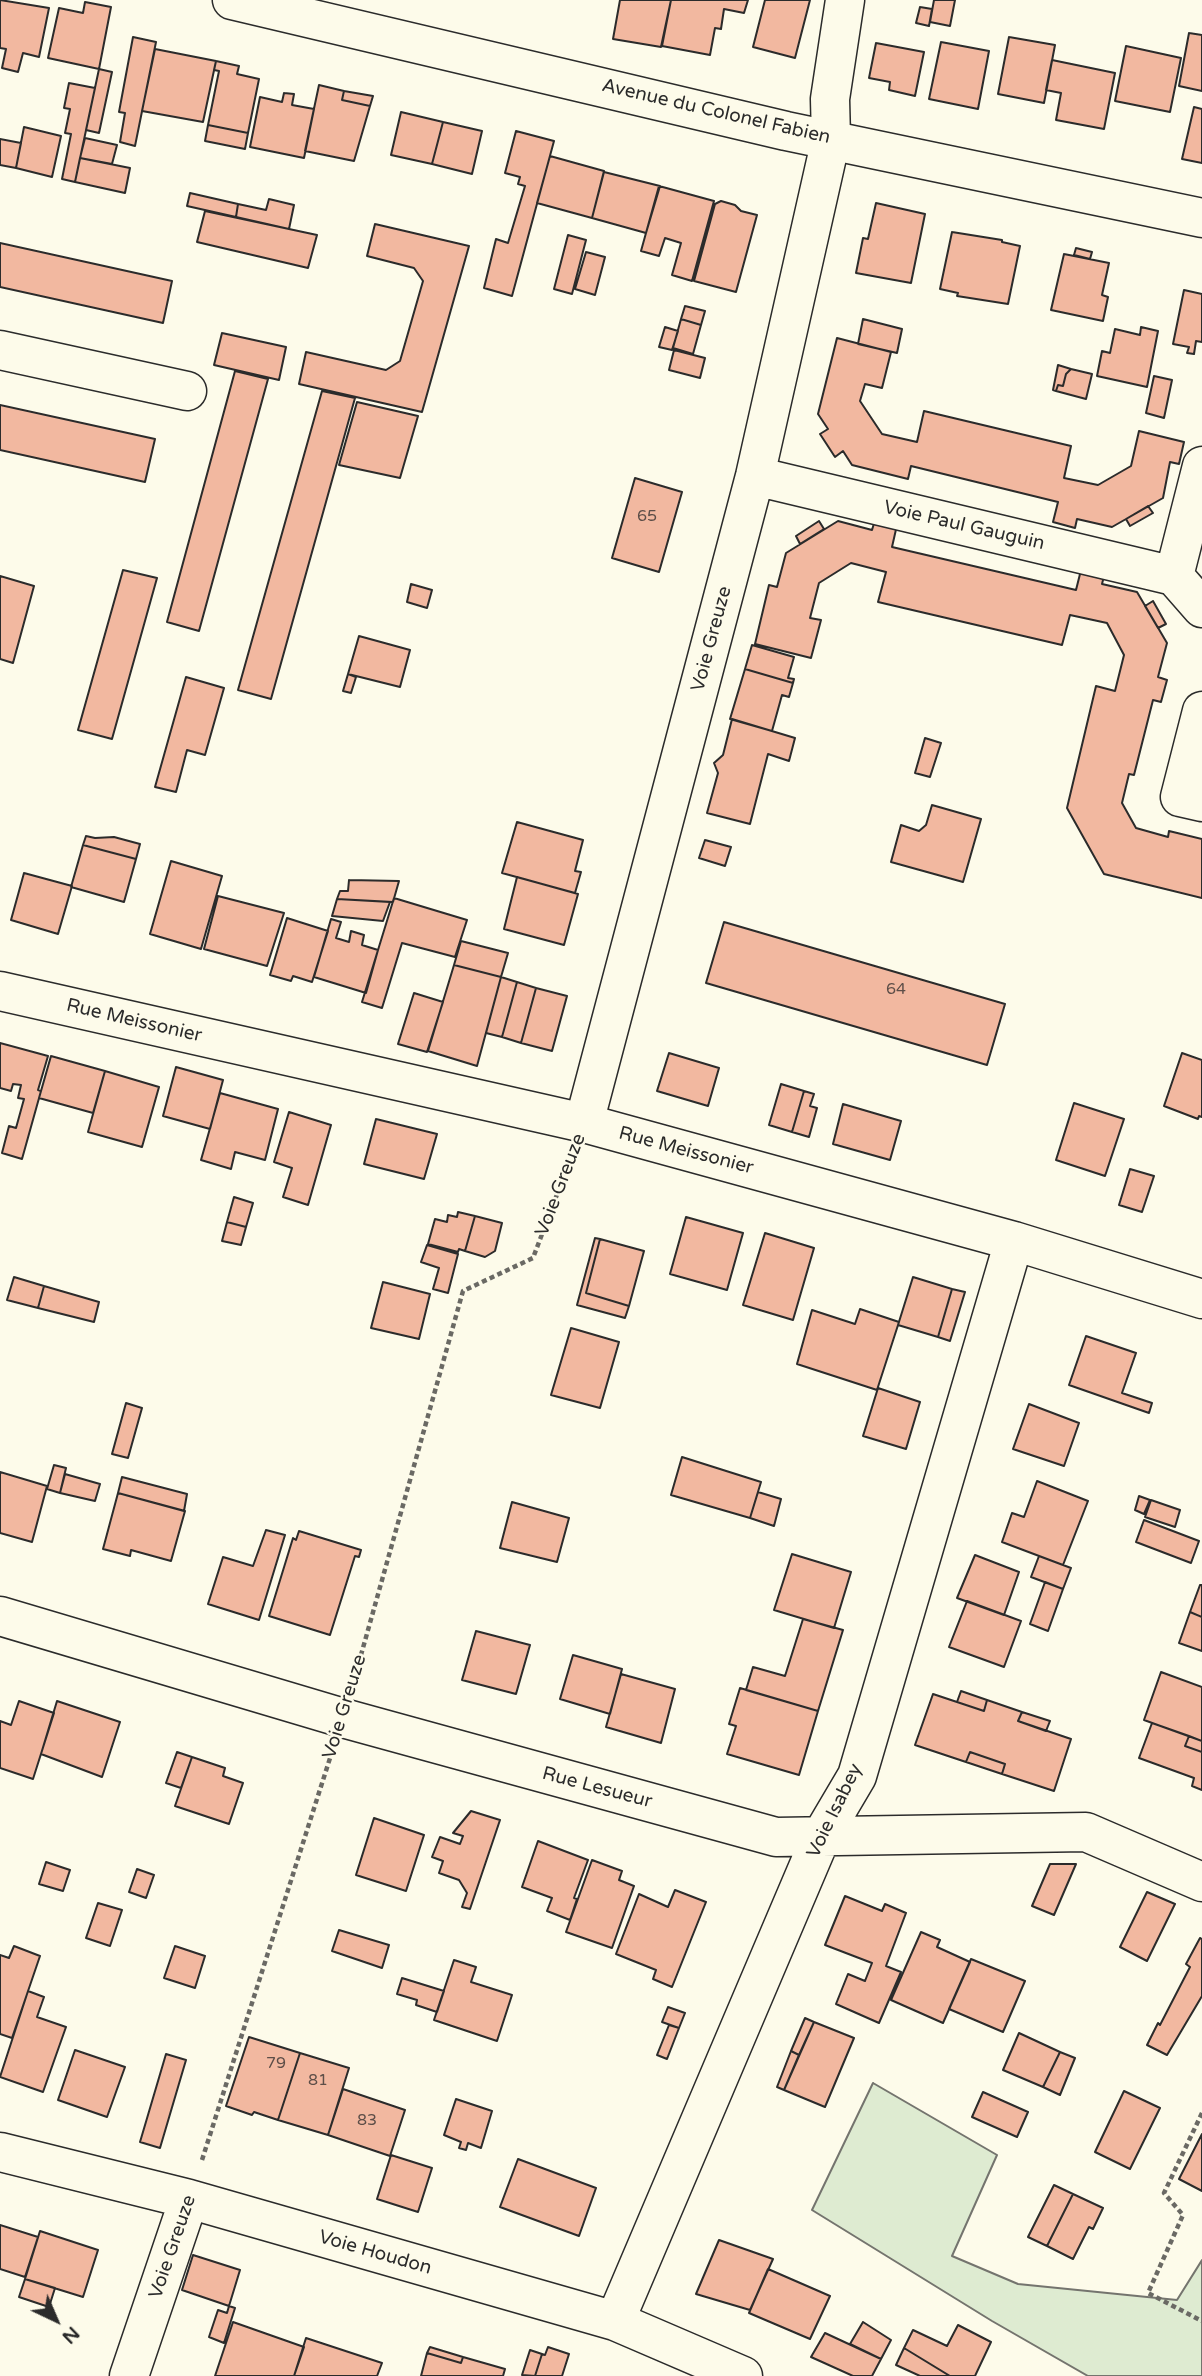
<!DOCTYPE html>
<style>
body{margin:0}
#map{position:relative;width:1202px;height:2376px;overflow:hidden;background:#fdfbea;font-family:"Varela Round",sans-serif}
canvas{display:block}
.north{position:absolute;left:21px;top:2285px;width:70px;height:70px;-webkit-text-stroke:5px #fdfbea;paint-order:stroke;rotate:136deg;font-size:19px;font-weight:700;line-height:28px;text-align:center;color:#2b2b2b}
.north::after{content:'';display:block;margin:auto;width:24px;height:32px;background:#2b2b2b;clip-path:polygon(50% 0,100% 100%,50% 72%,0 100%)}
</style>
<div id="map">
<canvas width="1202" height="2376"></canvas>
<div class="north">N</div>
</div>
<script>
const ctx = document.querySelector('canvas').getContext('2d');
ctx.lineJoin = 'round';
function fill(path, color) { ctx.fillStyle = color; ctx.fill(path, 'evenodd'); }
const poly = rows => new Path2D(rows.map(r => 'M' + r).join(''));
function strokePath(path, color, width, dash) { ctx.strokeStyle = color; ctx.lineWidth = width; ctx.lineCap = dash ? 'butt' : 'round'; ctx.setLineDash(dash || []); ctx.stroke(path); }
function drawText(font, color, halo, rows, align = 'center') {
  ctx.font = font + ' "Varela Round",sans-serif'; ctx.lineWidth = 5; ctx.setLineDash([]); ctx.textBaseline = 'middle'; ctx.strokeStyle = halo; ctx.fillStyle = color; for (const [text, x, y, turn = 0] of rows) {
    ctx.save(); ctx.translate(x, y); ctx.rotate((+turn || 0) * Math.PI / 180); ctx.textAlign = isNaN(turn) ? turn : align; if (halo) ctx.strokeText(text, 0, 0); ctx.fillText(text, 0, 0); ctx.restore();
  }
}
const green = poly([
 [873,2083,997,2155,952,2256,1018,2284,1177,2300,1202,2260,1202,2376,1088,2376,992,2321,812,2210,873,2083]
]);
fill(green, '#deebd1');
strokePath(green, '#74746e', 2);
const building = poly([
 [0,0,49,8,39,57,23,53,18,72,2,68,6,49,0,48,0,0],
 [620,0,671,0,661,47,613,39,620,0],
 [671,0,748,0,744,13,724,9,721,29,715,28,710,55,662,46,671,0],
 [765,0,810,0,795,58,753,47,765,0],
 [934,0,955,0,950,26,930,22,934,0],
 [85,2,111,7,99,69,48,58,59,8,83,13,85,2],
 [920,7,932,9,929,26,916,23,920,7],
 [1189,33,1202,35,1202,91,1179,86,1189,33],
 [133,37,156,42,135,146,120,142,125,113,119,112,133,37],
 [1009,37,1055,45,1044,103,998,94,1009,37],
 [941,42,989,51,978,109,929,99,941,42],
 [876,43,924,52,915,96,889,90,890,82,869,78,876,43],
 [1126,46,1181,58,1170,112,1115,101,1126,46],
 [155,49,216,61,203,122,142,111,155,49],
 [1052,60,1115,73,1104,129,1056,120,1061,93,1046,90,1052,60],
 [216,61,239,66,237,74,259,79,248,133,208,125,219,71,214,70,216,61],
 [99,69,112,72,99,133,86,130,99,69],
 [69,83,95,88,75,182,62,179,71,134,65,133,70,109,64,108,69,83],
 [319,85,344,91,342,100,370,106,354,161,305,151,319,85],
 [344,91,373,96,370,106,342,100,344,91],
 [284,93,294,94,292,105,314,109,304,158,250,147,260,97,282,102,284,93],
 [1194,107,1202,109,1202,163,1182,159,1194,107],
 [401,112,443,122,432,164,391,155,401,112],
 [443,122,482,131,472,174,432,164,443,122],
 [208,125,248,133,245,149,205,141,208,125],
 [24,127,61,136,52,177,16,168,24,127],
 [516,131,554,141,512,296,484,288,496,239,508,243,525,186,518,184,520,177,505,173,516,131],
 [85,138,117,145,112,164,80,158,85,138],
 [0,139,21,143,16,168,0,165,0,139],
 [550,156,604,171,592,218,537,203,550,156],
 [80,158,130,168,125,193,75,182,80,158],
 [604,172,660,186,646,233,592,218,604,172],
 [659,186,714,201,692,281,672,275,681,243,665,238,659,256,641,251,659,186],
 [190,193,238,204,236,217,187,206,190,193],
 [269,199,294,205,289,229,236,217,238,204,266,210,269,199],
 [721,201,735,205,741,211,757,215,736,292,694,281,715,204,721,201],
 [876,203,925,214,911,283,856,273,863,238,868,239,876,203],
 [205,211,317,235,308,268,197,242,205,211],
 [375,224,469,246,422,412,299,384,306,352,386,370,400,361,423,281,414,268,367,256,375,224],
 [952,232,1002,240,1002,242,1020,246,1008,304,957,296,958,293,940,289,952,232],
 [568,235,586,240,572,294,554,289,568,235],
 [0,243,172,281,163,323,0,287,0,243],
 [1076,248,1092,252,1090,259,1074,255,1076,248],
 [586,252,605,257,595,295,575,289,586,252],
 [1064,254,1109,263,1102,295,1108,297,1103,321,1051,310,1064,254],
 [1184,290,1202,294,1202,342,1196,341,1194,354,1187,353,1189,347,1173,344,1184,290],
 [685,306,705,311,701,325,681,319,685,306],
 [681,319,701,325,693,354,673,348,681,319],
 [863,319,902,329,897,353,858,344,863,319],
 [665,327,678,331,672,350,659,347,665,327],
 [1141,327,1158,331,1147,387,1097,376,1102,351,1110,353,1115,329,1140,335,1141,327],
 [222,333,286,347,279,380,214,365,222,333],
 [837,338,891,352,882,388,865,384,860,401,882,434,917,442,924,411,1071,446,1064,478,1098,485,1131,466,1139,431,1184,442,1179,464,1170,462,1163,498,1112,527,1077,519,1075,528,1053,522,1058,502,911,466,908,479,852,465,843,451,835,457,820,434,828,429,818,414,837,338],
 [674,350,705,358,700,378,669,370,674,350],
 [1058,365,1071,369,1066,374,1063,386,1058,385,1056,391,1053,390,1058,365],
 [1071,369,1092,374,1086,399,1056,391,1058,385,1063,386,1066,374,1071,369],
 [235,371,268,379,199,631,167,622,235,371],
 [1154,376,1172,380,1164,418,1146,413,1154,376],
 [322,391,355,398,271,699,238,690,322,391],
 [357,402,418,416,400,478,339,465,357,402],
 [0,405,155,439,145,482,0,450,0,405],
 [635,478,682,492,659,572,612,558,635,478],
 [1148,506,1153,513,1130,526,1126,519,1148,506],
 [875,520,897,525,892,547,1076,590,1081,570,1104,576,1102,584,1137,592,1167,643,1158,677,1167,680,1161,702,1153,700,1134,775,1129,774,1122,803,1136,828,1168,837,1169,831,1202,839,1202,898,1104,874,1067,808,1096,686,1115,691,1124,655,1107,623,1070,615,1062,645,878,602,886,572,851,563,819,583,810,618,821,620,811,658,755,644,769,585,777,587,786,553,838,521,872,530,875,520],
 [819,521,824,529,800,544,796,536,819,521],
 [123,570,157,578,112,739,78,730,123,570],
 [0,576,34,586,13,663,0,659,0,576],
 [411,584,432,590,427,608,407,602,411,584],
 [1153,601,1166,624,1158,628,1145,606,1153,601],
 [359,636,410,650,400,687,348,674,359,636],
 [752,645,794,657,788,678,794,679,793,683,745,669,752,645],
 [745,669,793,683,789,697,782,695,772,731,730,719,745,669],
 [348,674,356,677,351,693,343,691,348,674],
 [186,677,224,688,205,755,187,750,176,792,155,787,186,677],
 [732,719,795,738,789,761,768,754,750,824,707,813,718,773,714,763,723,755,732,719],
 [925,738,941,743,930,777,915,773,925,738],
 [932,805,981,819,963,882,891,862,901,825,919,831,926,825,932,805],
 [517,822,583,840,575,871,581,872,575,893,502,873,517,822],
 [86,836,95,838,114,837,140,844,136,859,83,845,86,836],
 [705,840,731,847,725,866,699,858,705,840],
 [83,845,136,859,124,902,71,887,83,845],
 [171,861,222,876,201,949,150,934,171,861],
 [24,873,72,886,58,934,11,920,24,873],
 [517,877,578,894,564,945,504,929,517,877],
 [349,880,399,881,393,902,337,899,340,891,348,891,349,880],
 [218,896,284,913,267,966,204,949,218,896],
 [394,898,467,920,455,957,402,943,382,1008,362,1002,394,898],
 [337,899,390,902,383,921,332,916,337,899],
 [287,918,328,931,312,982,293,976,291,981,270,975,287,918],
 [331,919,341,922,336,938,349,942,351,931,364,935,362,945,378,950,366,993,314,977,331,919],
 [724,922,1005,1004,987,1065,706,983,724,922],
 [461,941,508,953,501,977,454,965,461,941],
 [454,965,501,977,477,1066,428,1051,454,965],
 [501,977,517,982,502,1037,486,1033,501,977],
 [517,982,536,988,521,1043,502,1037,517,982],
 [536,988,567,996,552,1051,521,1043,536,988],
 [414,993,443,1002,427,1052,398,1044,414,993],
 [0,1043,48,1056,38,1090,41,1091,22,1159,2,1153,9,1126,16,1128,24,1099,18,1098,21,1085,13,1084,11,1091,0,1088,0,1043],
 [669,1053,719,1068,708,1106,657,1091,669,1053],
 [1182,1053,1202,1060,1202,1117,1199,1116,1198,1119,1164,1106,1182,1053],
 [51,1056,105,1071,93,1113,39,1098,51,1056],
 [176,1067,223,1080,210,1129,163,1116,176,1067],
 [105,1071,159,1087,142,1147,88,1132,105,1071],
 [781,1084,804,1091,792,1132,769,1125,781,1084],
 [804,1091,814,1094,810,1106,817,1108,809,1137,792,1132,804,1091],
 [220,1093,278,1109,265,1160,235,1152,231,1169,201,1160,220,1093],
 [1074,1103,1124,1119,1105,1176,1056,1160,1074,1103],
 [843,1104,901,1121,890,1160,833,1144,843,1104],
 [289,1112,331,1125,308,1205,283,1197,292,1168,274,1162,289,1112],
 [376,1119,437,1134,424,1179,364,1164,376,1119],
 [1130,1169,1154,1176,1142,1212,1119,1205,1130,1169],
 [234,1197,253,1203,246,1227,227,1222,234,1197],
 [458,1212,475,1216,465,1251,459,1249,458,1252,428,1244,435,1219,447,1222,448,1215,457,1217,458,1212],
 [475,1216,502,1223,495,1251,485,1257,465,1251,475,1216],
 [686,1217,743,1233,727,1290,670,1274,686,1217],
 [227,1222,246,1227,241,1245,222,1241,227,1222],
 [765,1233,814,1248,793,1320,743,1305,765,1233],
 [595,1238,600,1239,586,1293,629,1306,625,1318,577,1305,595,1238],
 [600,1239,644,1251,629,1306,586,1293,600,1239],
 [427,1245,458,1254,448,1293,433,1289,439,1268,421,1262,427,1245],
 [14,1277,44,1286,38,1308,7,1300,14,1277],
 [913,1277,952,1289,938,1337,898,1325,913,1277],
 [383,1282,430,1294,419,1339,371,1328,383,1282],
 [44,1286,99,1302,94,1322,38,1308,44,1286],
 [952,1289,965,1292,950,1341,938,1337,952,1289],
 [860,1309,899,1322,877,1390,797,1364,812,1310,855,1324,860,1309],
 [571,1328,619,1342,600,1408,551,1395,571,1328],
 [1086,1336,1136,1353,1122,1393,1152,1403,1149,1413,1069,1385,1086,1336],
 [878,1388,920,1402,906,1449,863,1436,878,1388],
 [126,1403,142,1408,128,1458,112,1454,126,1403],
 [1029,1404,1079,1423,1064,1466,1013,1449,1029,1404],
 [682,1457,761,1482,750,1518,671,1495,682,1457],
 [54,1465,66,1468,60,1493,47,1489,54,1465],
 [0,1472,47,1486,32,1542,0,1533,0,1472],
 [65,1474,100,1484,95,1501,60,1493,65,1474],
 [122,1477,187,1494,184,1511,118,1493,122,1477],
 [1037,1481,1088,1501,1063,1565,1002,1542,1012,1513,1024,1517,1037,1481],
 [758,1492,781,1499,774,1526,750,1518,758,1492],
 [118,1493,185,1511,171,1561,131,1550,130,1556,103,1549,118,1493],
 [1139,1496,1150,1500,1144,1514,1135,1510,1139,1496],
 [1151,1500,1180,1510,1175,1527,1145,1517,1151,1500],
 [512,1502,569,1518,557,1562,500,1548,512,1502],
 [1144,1520,1199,1541,1191,1563,1136,1542,1144,1520],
 [266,1530,285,1535,259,1620,208,1604,223,1557,253,1566,266,1530],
 [299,1531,361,1550,359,1557,355,1556,330,1635,269,1616,293,1538,296,1540,299,1531],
 [792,1554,851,1572,834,1628,774,1610,792,1554],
 [975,1555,1019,1572,1004,1615,957,1598,975,1555],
 [1039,1556,1071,1568,1063,1589,1031,1577,1039,1556],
 [1045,1582,1063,1589,1048,1631,1030,1624,1045,1582],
 [1200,1585,1202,1585,1202,1617,1190,1612,1200,1585],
 [967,1601,1021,1621,1004,1667,949,1647,967,1601],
 [1190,1612,1202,1617,1202,1651,1179,1643,1190,1612],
 [803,1619,843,1630,818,1711,746,1690,753,1667,785,1676,803,1619],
 [476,1631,530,1645,516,1694,462,1680,476,1631],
 [573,1655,622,1669,610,1714,560,1699,573,1655],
 [1161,1672,1202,1687,1202,1741,1144,1720,1161,1672],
 [621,1674,675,1689,661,1743,606,1727,621,1674],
 [740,1688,818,1711,799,1775,727,1754,736,1726,729,1724,740,1688],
 [961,1691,987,1700,984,1711,957,1702,961,1691],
 [933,1694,984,1711,987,1700,1022,1712,1018,1721,1071,1739,1054,1791,1002,1774,1005,1764,970,1752,966,1762,915,1745,933,1694],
 [19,1701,54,1713,33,1779,0,1768,0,1721,11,1725,19,1701],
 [57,1701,120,1722,102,1777,41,1754,57,1701],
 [1022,1712,1050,1721,1046,1731,1018,1721,1022,1712],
 [1152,1723,1189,1736,1185,1746,1202,1752,1202,1790,1192,1786,1194,1778,1139,1758,1152,1723],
 [1189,1736,1202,1741,1202,1752,1185,1746,1189,1736],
 [177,1752,192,1757,181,1788,166,1783,177,1752],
 [970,1752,1005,1764,1002,1774,966,1762,970,1752],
 [192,1757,225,1768,223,1776,243,1783,229,1824,175,1806,192,1757],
 [471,1811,500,1820,470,1909,462,1907,467,1893,459,1880,439,1873,443,1861,432,1857,440,1837,460,1844,463,1836,453,1833,471,1811],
 [374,1818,424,1835,406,1891,356,1875,374,1818],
 [538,1841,588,1860,574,1898,577,1899,570,1920,547,1911,552,1898,522,1887,538,1841],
 [592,1860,622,1871,619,1880,634,1886,612,1948,566,1932,592,1860],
 [46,1862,70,1870,63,1891,39,1884,46,1862],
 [1050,1864,1076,1864,1054,1915,1032,1906,1050,1864],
 [137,1869,154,1875,146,1898,129,1892,137,1869],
 [675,1890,706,1902,672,1987,653,1979,656,1970,616,1954,639,1894,668,1907,675,1890],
 [1147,1892,1175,1904,1147,1961,1120,1947,1147,1892],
 [845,1896,882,1911,885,1904,906,1913,886,1966,901,1972,879,2023,836,2004,848,1974,865,1981,872,1963,825,1945,845,1896],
 [98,1903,122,1910,110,1946,86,1938,98,1903],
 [339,1930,389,1945,382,1968,332,1951,339,1930],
 [921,1932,940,1940,937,1947,970,1962,943,2023,891,2000,921,1932],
 [1200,1938,1202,1939,1202,1996,1167,2055,1147,2045,1158,2023,1160,2025,1190,1967,1186,1964,1200,1938],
 [14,1946,40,1956,12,2038,0,2034,0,1955,9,1958,14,1946],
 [175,1946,205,1956,195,1988,164,1978,175,1946],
 [971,1959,1025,1981,1003,2032,949,2009,971,1959],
 [454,1960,476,1967,471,1982,512,1995,497,2041,434,2020,454,1960],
 [402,1978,444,1991,437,2012,416,2005,417,2000,397,1994,402,1978],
 [28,1991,44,1997,37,2017,66,2027,43,2092,0,2077,28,1991],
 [668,2007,685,2013,679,2028,662,2022,668,2007],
 [805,2018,814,2022,799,2055,791,2051,805,2018],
 [814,2022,854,2038,825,2107,784,2090,814,2022],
 [669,2025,679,2028,667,2059,657,2055,669,2025],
 [1019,2033,1060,2052,1043,2087,1003,2070,1019,2033],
 [249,2037,300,2053,278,2120,254,2112,252,2115,226,2106,249,2037],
 [75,2050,125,2067,107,2117,58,2100,75,2050],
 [791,2051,799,2055,784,2090,777,2087,791,2051],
 [1060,2052,1075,2058,1060,2095,1043,2087,1060,2052],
 [300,2053,349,2068,328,2135,278,2120,300,2053],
 [166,2054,186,2060,160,2148,140,2142,166,2054],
 [343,2089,405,2110,390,2156,328,2135,343,2089],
 [1124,2091,1160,2108,1130,2169,1095,2152,1124,2091],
 [983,2092,1028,2112,1017,2137,972,2117,983,2092],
 [456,2099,492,2111,481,2148,468,2143,466,2150,459,2148,461,2142,444,2135,456,2099],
 [1202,2134,1202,2191,1179,2179,1202,2134],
 [391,2155,432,2168,418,2212,377,2199,391,2155],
 [518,2159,596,2188,579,2236,500,2207,518,2159],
 [1054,2185,1073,2194,1047,2246,1028,2237,1054,2185],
 [1073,2194,1103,2208,1093,2229,1089,2227,1073,2259,1047,2246,1073,2194],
 [0,2225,38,2237,25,2277,0,2269,0,2225],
 [40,2231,98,2250,83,2297,25,2279,40,2231],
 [719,2240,773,2259,750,2310,696,2294,719,2240],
 [193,2255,240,2270,229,2306,182,2290,193,2255],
 [768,2269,830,2296,810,2339,749,2313,768,2269],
 [25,2279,55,2288,49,2307,19,2297,25,2279],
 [229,2306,235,2308,224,2343,209,2337,218,2310,227,2313,229,2306],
 [233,2322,304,2347,294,2376,215,2376,233,2322],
 [863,2322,891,2340,881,2359,850,2344,863,2322],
 [958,2325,991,2342,975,2376,950,2376,904,2348,913,2330,947,2346,958,2325],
 [825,2333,881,2359,872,2376,853,2376,811,2357,825,2333],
 [306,2338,382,2363,377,2376,294,2376,306,2338],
 [430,2347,463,2357,461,2363,427,2353,430,2347],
 [548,2347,569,2354,562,2376,535,2376,542,2354,545,2355,548,2347],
 [904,2348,950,2376,920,2376,896,2365,904,2348],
 [530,2350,542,2354,535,2376,522,2375,530,2350],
 [427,2353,461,2363,463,2357,505,2369,503,2376,421,2376,427,2353]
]);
fill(building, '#f2b8a0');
strokePath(building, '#2b2b2b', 2);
const minor = poly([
 [232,0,786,131,1202,218],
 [0,350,187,391],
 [755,476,1174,576,1202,608],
 [1174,576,1202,466],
 [1202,711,1180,797,1202,802],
 [0,991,584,1123,1014,1241,1202,1299],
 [584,1123,755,476,831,139,830,99,845,0],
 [0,1616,343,1718,776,1837,1086,1832,1202,1882],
 [0,2152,189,2199,615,2321,743,2376],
 [615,2321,821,1837,857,1776,1014,1241],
 [129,2376,189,2199]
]);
strokePath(minor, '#2b2b2b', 41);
strokePath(poly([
 [354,1680,463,1291,533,1258,570,1160],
 [1202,2113,1164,2193,1183,2215,1148,2293,1202,2321],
 [202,2160,331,1755]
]), '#6a6964', 4.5, [5, 3.5]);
strokePath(minor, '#fdfbea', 38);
drawText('16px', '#5d4e48', null, [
 ["65",647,517],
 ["64",896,990],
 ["79",276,2064],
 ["81",318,2081],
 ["83",367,2121]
]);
drawText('19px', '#2b2b2b', '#fdfbea', [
 ["Avenue du Colonel Fabien",716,112,13],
 ["Voie Paul Gauguin",964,526,13],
 ["Voie Greuze",712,639,-75],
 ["Rue Meissonier",134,1021,13],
 ["Rue Meissonier",686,1151,15],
 ["Voie Greuze",561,1185,-69],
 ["Voie Greuze",345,1707,-73],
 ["Rue Lesueur",597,1788,15],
 ["Voie Isabey",835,1811,-64],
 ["Voie Greuze",173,2247,-71],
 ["Voie Houdon",375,2253,16]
]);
</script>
